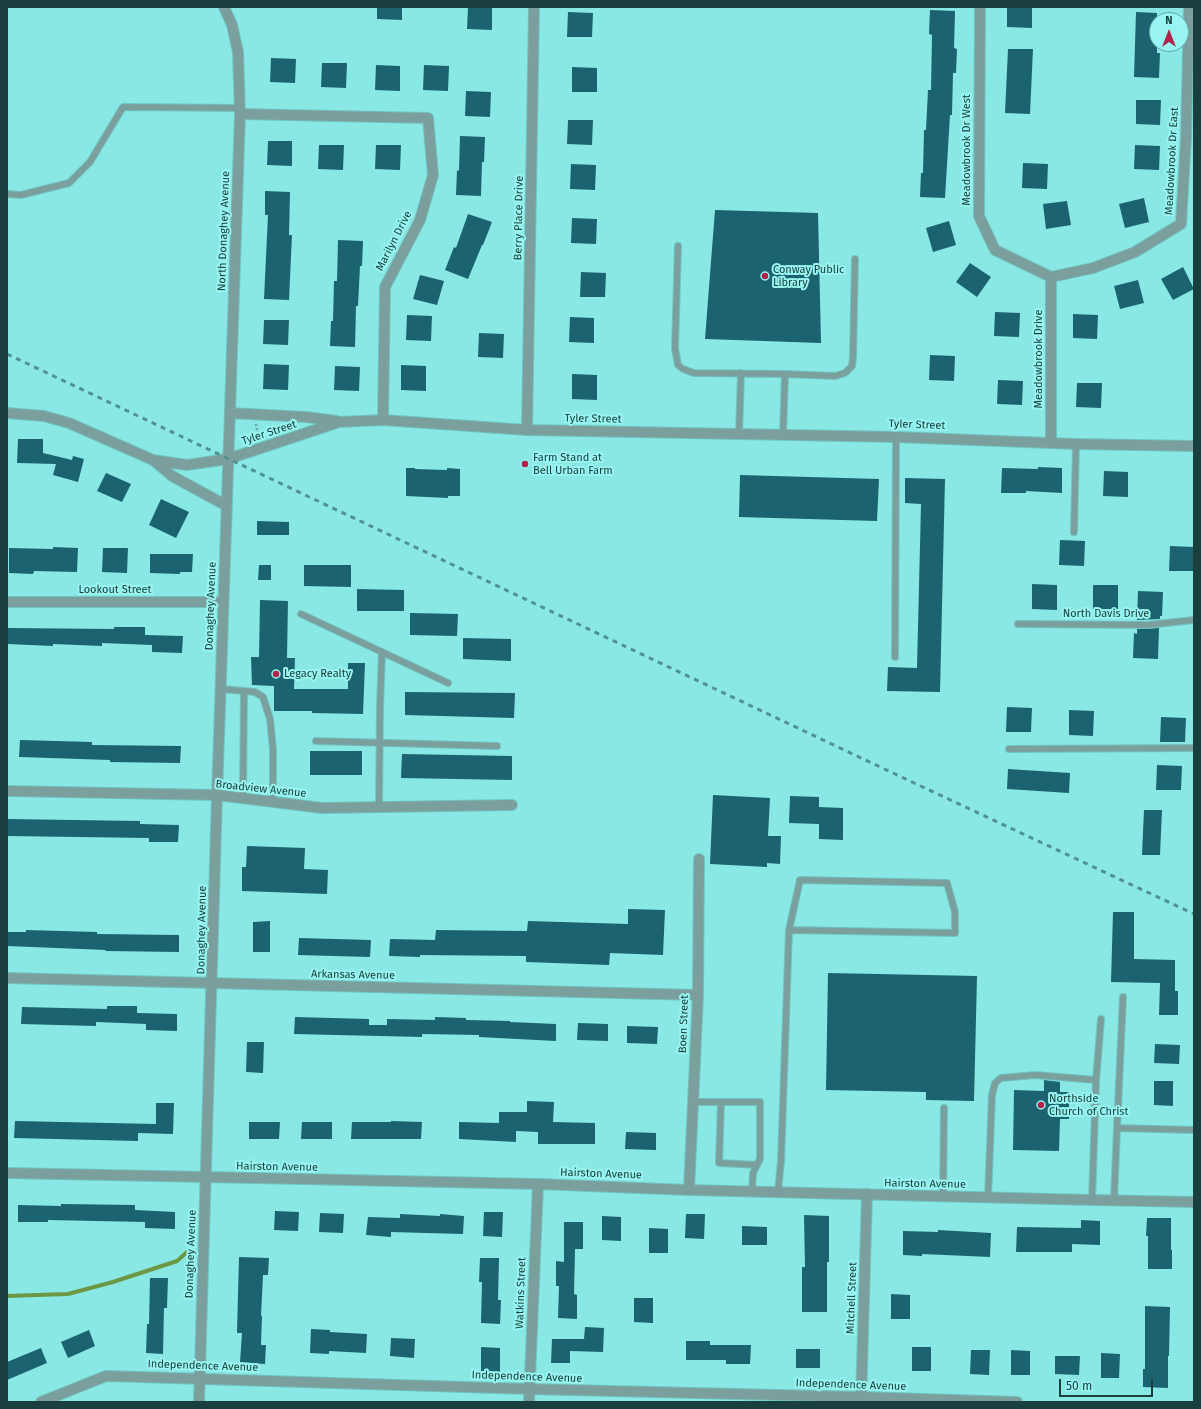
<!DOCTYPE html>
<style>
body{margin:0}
#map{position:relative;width:1201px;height:1409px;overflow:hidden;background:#8ae8e4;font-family:"Fira Sans",sans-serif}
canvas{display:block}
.frame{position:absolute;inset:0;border:8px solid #19403f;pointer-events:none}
.north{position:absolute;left:1149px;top:12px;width:40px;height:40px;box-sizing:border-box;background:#98f5f1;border:1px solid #65adaa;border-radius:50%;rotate:0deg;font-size:11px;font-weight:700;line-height:16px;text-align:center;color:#19403f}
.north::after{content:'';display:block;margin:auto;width:14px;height:18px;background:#b32248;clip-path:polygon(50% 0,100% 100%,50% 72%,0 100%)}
.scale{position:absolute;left:1059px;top:1379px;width:94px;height:18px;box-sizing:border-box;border:2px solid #19403f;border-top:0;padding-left:5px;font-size:12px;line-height:14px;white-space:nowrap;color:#19403f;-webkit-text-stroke:3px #98f5f1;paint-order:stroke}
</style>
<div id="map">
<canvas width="1201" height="1409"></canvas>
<div class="frame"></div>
<div class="north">N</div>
<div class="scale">50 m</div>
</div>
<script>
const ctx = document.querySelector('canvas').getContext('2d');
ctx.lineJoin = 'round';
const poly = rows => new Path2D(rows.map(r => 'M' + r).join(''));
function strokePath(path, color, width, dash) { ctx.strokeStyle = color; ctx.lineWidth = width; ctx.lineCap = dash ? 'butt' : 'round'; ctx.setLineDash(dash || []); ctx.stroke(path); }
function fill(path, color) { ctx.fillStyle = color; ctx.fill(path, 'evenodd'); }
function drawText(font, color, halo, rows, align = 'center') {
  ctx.font = font + ' "Fira Sans",sans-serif'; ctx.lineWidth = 4; ctx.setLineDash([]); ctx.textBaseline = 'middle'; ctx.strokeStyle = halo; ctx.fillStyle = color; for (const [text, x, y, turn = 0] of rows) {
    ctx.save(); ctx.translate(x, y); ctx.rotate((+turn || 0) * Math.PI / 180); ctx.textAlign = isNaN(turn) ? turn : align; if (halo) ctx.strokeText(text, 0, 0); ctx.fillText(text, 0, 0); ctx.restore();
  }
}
strokePath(poly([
 [7,1296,68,1294,113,1282,177,1261,187,1252]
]), '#6c9845', 4);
fill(poly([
 [377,7,402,7,402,20,377,19],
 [468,7,492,7,492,30,467,29],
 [1007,7,1032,7,1032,28,1007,27],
 [930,10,955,11,954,48,957,49,956,73,953,73,952,115,950,115,945,198,920,197,921,173,923,173,924,130,926,130,928,90,931,90,932,35,929,34],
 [568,12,593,13,592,37,567,37],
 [1136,12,1157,13,1157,53,1160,53,1159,78,1134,77],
 [1008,49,1033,49,1030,114,1005,113],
 [271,58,296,59,295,83,270,82],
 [322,63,347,63,346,88,321,87],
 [376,65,400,66,400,91,375,90],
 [424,65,449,66,448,91,423,90],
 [572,67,597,68,597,92,572,92],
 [466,91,491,92,490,117,465,116],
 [1136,100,1161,100,1160,125,1136,124],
 [568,120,593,120,592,145,567,144],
 [460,136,485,137,484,162,482,162,481,196,456,195,457,170,459,171],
 [268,141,292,141,292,166,267,165],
 [319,145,344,145,343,170,318,169],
 [376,145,401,145,400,170,375,169],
 [1135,145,1160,146,1159,170,1134,169],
 [1023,163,1048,164,1047,189,1022,188],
 [571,164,596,165,595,190,570,189],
 [265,191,290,192,289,235,292,235,289,300,264,299,268,215,265,215],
 [1144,198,1149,222,1125,228,1119,204],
 [1067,201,1071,225,1046,229,1043,204],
 [715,210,818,213,821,343,705,339],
 [468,214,492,222,483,245,482,245,468,279,445,270,454,247,456,248],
 [572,218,597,219,596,244,571,243],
 [949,221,956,245,933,252,926,228],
 [338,240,363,241,362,266,360,266,358,306,356,306,355,347,330,346,331,321,333,321,334,281,337,281],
 [970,263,991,277,977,297,956,282],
 [1183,267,1194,289,1173,300,1161,279],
 [581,272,606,273,605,297,580,297],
 [420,275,444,281,437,305,413,299],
 [1138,280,1144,303,1120,309,1114,286],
 [995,312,1020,313,1019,337,994,336],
 [1073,314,1098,315,1097,339,1073,338],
 [407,315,432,316,431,341,406,340],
 [570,317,594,318,594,343,569,342],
 [264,320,289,320,288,345,263,344],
 [479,333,504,334,503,358,478,357],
 [930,355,955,356,954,381,929,380],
 [264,364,289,365,288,390,263,389],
 [401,365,426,366,426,391,401,390],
 [335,366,360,367,359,391,334,390],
 [572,374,597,375,597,400,572,399],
 [998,380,1023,381,1022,405,997,404],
 [1077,383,1102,383,1101,408,1076,407],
 [18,439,43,439,43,453,72,460,73,456,84,459,78,482,53,475,56,464,17,463],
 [1038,467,1062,468,1062,493,1026,491,1026,493,1001,493,1002,468,1038,469],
 [406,468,415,468,415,469,447,470,447,468,460,469,460,496,448,496,448,498,406,496],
 [1104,471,1128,472,1128,497,1103,496],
 [106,473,131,484,122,502,97,491],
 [740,475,879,479,877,521,739,517],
 [905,478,945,479,940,692,887,691,888,667,917,668,921,504,905,503],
 [161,499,189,512,176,538,149,525],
 [257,521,289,522,289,535,257,535],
 [1060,540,1085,541,1084,566,1059,565],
 [1170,546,1194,547,1194,571,1169,571],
 [53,547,78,548,77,572,34,571,33,574,9,573,9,548,53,549],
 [103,548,128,548,127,573,102,572],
 [150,554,193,554,192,572,180,572,180,574,150,573],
 [259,565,271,565,271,580,258,580],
 [304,565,351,565,351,587,304,586],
 [1032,584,1057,585,1057,610,1032,609],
 [1093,585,1118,585,1118,610,1093,609],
 [357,589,404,590,404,611,357,611],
 [1138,591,1163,592,1162,616,1160,616,1160,619,1137,620],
 [260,600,288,601,287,658,295,658,294,689,348,689,348,663,365,663,363,714,312,713,312,711,274,711,274,686,252,685,251,657,259,657],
 [410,613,458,614,457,636,410,635],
 [114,627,145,627,145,635,183,636,182,653,152,652,152,645,102,643,102,646,53,644,53,646,7,644,7,628,114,629],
 [1159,628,1158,659,1133,658,1134,633,1137,634,1137,629],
 [463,638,511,639,511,661,463,659],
 [405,692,515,693,514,718,405,715],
 [1007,707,1032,708,1031,732,1006,732],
 [1069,710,1094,711,1093,736,1069,735],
 [1161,717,1186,718,1185,742,1160,742],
 [20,740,92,742,92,745,181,746,180,763,110,762,110,760,19,757],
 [310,751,362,751,362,775,310,775],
 [402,754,512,756,512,780,401,778],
 [1157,765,1182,766,1181,790,1156,790],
 [1008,769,1070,773,1069,793,1007,789],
 [713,795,770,798,768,836,781,836,780,864,767,863,767,867,710,864],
 [790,796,819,797,819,807,843,808,843,840,819,839,819,824,789,823],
 [1144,810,1162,810,1160,855,1142,855],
 [7,819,140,821,140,824,179,825,178,842,149,842,149,838,7,836],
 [247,846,305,848,304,869,328,870,327,894,242,891,242,867,246,867],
 [628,909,665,910,663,955,610,953,609,965,526,962,526,956,420,955,420,957,389,956,390,939,435,940,436,930,527,931,528,921,628,924],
 [1113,912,1134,912,1134,959,1175,960,1175,991,1178,991,1178,1015,1159,1015,1160,983,1111,982],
 [270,921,270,952,253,952,253,922],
 [26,930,97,932,97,934,179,935,179,952,105,951,106,950,7,946,7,932,26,932],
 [299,938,371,940,370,957,298,955],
 [828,973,977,976,974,1101,926,1100,926,1092,826,1090],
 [107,1006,137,1006,137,1013,177,1014,177,1031,146,1030,146,1024,96,1022,96,1026,21,1024,22,1007,107,1009],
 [295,1017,369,1019,369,1025,387,1025,387,1019,435,1020,435,1017,466,1018,466,1020,510,1021,510,1022,556,1024,556,1041,479,1037,479,1035,422,1034,422,1037,294,1034],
 [578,1023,608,1024,608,1041,577,1040],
 [627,1026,658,1027,657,1044,627,1043],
 [247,1042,264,1042,263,1073,246,1072],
 [1155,1044,1180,1045,1179,1064,1154,1063],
 [1044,1080,1060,1082,1060,1092,1069,1092,1069,1119,1060,1119,1059,1151,1013,1150,1014,1090,1044,1091],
 [1154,1081,1173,1081,1173,1106,1154,1105],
 [527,1101,554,1102,553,1122,595,1123,595,1144,538,1144,538,1132,516,1131,516,1142,459,1139,459,1122,499,1123,499,1112,527,1112],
 [156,1103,174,1103,173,1134,138,1133,138,1141,14,1138,15,1121,156,1124],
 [391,1121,422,1122,421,1139,351,1139,352,1122,391,1122],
 [249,1122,280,1122,279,1139,249,1139],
 [302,1122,332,1122,332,1139,301,1139],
 [626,1132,656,1133,656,1150,625,1149],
 [61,1204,135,1205,135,1210,175,1212,175,1229,145,1228,145,1222,48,1220,48,1222,18,1222,18,1205,61,1206],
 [275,1211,299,1212,298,1231,274,1230],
 [484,1212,503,1212,502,1237,483,1236],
 [320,1213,344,1214,343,1233,319,1232],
 [400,1214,440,1216,440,1214,464,1216,463,1234,391,1232,391,1237,366,1235,368,1217,400,1218],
 [686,1214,705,1214,704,1239,685,1238],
 [804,1215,829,1216,829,1262,827,1262,827,1312,802,1312,802,1267,805,1267],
 [602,1216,621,1217,621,1241,602,1240],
 [1147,1218,1171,1218,1171,1250,1172,1250,1172,1269,1148,1269,1148,1236,1146,1236],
 [1081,1220,1100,1221,1100,1245,1072,1244,1072,1252,1016,1252,1017,1227,1081,1228],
 [564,1222,583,1222,583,1249,575,1249,574,1294,577,1295,577,1319,558,1318,559,1286,556,1286,556,1261,564,1262],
 [742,1226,767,1227,767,1245,742,1245],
 [649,1228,668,1229,668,1253,649,1253],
 [938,1230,991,1233,990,1257,922,1254,922,1256,903,1255,903,1231,938,1232],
 [239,1257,269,1258,268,1275,263,1275,261,1316,262,1316,261,1345,266,1345,265,1364,240,1362,242,1333,237,1333],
 [480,1258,499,1258,498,1300,501,1300,500,1324,481,1323,482,1282,479,1282],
 [150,1278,168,1278,167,1308,164,1308,163,1354,146,1353,147,1324,149,1324],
 [891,1294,910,1295,910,1319,891,1319],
 [634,1298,653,1298,653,1323,634,1322],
 [1145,1306,1170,1307,1169,1356,1168,1356,1168,1388,1143,1387,1143,1369,1145,1369],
 [585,1327,604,1328,603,1352,570,1351,570,1363,551,1363,552,1339,584,1339],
 [311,1329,330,1330,330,1332,367,1334,366,1353,329,1351,329,1354,310,1353],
 [89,1330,95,1346,68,1358,61,1342],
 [391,1338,415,1339,414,1358,390,1356],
 [686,1341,710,1341,710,1345,751,1345,750,1364,726,1364,726,1360,686,1360],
 [481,1347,500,1348,500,1372,481,1371],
 [912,1347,931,1347,931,1371,912,1371],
 [41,1348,47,1363,7,1380,7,1362],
 [796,1349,820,1349,820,1368,796,1368],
 [971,1350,990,1350,989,1375,970,1374],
 [1011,1350,1030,1351,1030,1375,1011,1375],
 [1101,1353,1120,1354,1119,1378,1101,1378],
 [1055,1356,1080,1356,1079,1375,1055,1374]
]), '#1b6370');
const service = poly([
 [7,194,21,195,69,183,90,162,123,107,240,108],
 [678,246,675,348,678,365,683,369,694,373,785,374,835,376,845,373,852,366,853,356,855,259],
 [739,434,741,373],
 [783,435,785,374],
 [1074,532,1076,444],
 [301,614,382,652,380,706,379,807],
 [1018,624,1147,625,1194,620],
 [382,652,448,683],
 [895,657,896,437],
 [221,689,255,692,263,697,270,719,273,749,273,802],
 [316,741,497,746],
 [1009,749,1194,748],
 [243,798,244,691],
 [1096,1080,1101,1019],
 [693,1102,760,1102,760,1159,753,1173,752,1191],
 [721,1102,719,1163,757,1165],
 [1117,1128,1123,997],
 [778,1192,781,1161,789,930,800,880,947,883,955,912,955,933,789,930],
 [943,1196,944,1108],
 [988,1197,992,1095,995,1083,1001,1078,1035,1075,1096,1080,1092,1200],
 [1114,1200,1117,1128,1194,1130]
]);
const minor = poly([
 [980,7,979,216,995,250,1051,277],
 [240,114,428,118,433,175,420,220,385,287,383,420],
 [1051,277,1093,268,1135,252,1181,224,1186,138,1189,7],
 [527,430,534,7],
 [1051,442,1051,277],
 [7,602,223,602],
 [7,791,217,795,322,808,512,805],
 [7,978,698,995],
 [7,1173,206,1177],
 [689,1190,698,995,699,859],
 [41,1402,106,1376,529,1389,861,1397,1017,1402],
 [529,1402,538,1184],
 [861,1402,867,1194]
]);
const tertiary = poly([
 [7,413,44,416,69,423,153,460,187,465,228,459,339,422,383,420,527,430,896,437,1076,444,1194,446],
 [230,413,306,417,337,421],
 [153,460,172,476,227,506],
 [206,1177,538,1184,689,1190,1092,1200,1194,1202],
 [199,1402,217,795,240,114,238,52,232,25,224,7]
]);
strokePath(service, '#71c3c0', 8);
strokePath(minor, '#71c3c0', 12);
strokePath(tertiary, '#71c3c0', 12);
strokePath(poly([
 [256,424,258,434]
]), '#62aca9', 2.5, [2, 2]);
strokePath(service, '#7b9f9d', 6);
strokePath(minor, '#7b9f9d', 10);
strokePath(tertiary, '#7b9f9d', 10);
strokePath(poly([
 [7,354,895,774,1194,914]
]), '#509290', 3, [5, 5]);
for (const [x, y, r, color] of [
 [765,276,4,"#b32248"],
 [525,464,4,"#b32248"],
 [276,674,4,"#b32248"],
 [1041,1105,4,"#b32248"]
]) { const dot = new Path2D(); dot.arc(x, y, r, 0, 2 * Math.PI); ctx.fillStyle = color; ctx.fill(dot); strokePath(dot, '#98f5f1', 1.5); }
drawText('11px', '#19403f', '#98f5f1', [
 ["Meadowbrook Dr West",967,150,-90],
 ["Meadowbrook Dr East",1172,161,-87],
 ["Berry Place Drive",519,218,-89],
 ["North Donaghey Avenue",224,231,-88],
 ["Marilyn Drive",394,241,-63],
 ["Meadowbrook Drive",1039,359,-90],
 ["Tyler Street",593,419,1],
 ["Tyler Street",917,425,2],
 ["Tyler Street",269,433,-18],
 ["Lookout Street",115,590],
 ["Donaghey Avenue",211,606,-88],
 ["North Davis Drive",1106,614],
 ["Broadview Avenue",261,789,6],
 ["Donaghey Avenue",202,930,-89],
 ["Arkansas Avenue",353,975,1],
 ["Boen Street",684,1024,-88],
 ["Hairston Avenue",277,1167,1],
 ["Hairston Avenue",601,1174,2],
 ["Hairston Avenue",925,1184,1],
 ["Donaghey Avenue",191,1254,-88],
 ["Watkins Street",521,1293,-88],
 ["Mitchell Street",852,1298,-88],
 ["Independence Avenue",203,1366,2],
 ["Independence Avenue",527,1377,2],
 ["Independence Avenue",851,1385,2]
]);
drawText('11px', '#19403f', '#98f5f1', [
 ["Conway Public",773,270],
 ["Library",773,283],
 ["Farm Stand at",533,458],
 ["Bell Urban Farm",533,471],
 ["Legacy Realty",284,674],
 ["Northside",1049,1099],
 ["Church of Christ",1049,1112]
], 'left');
</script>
